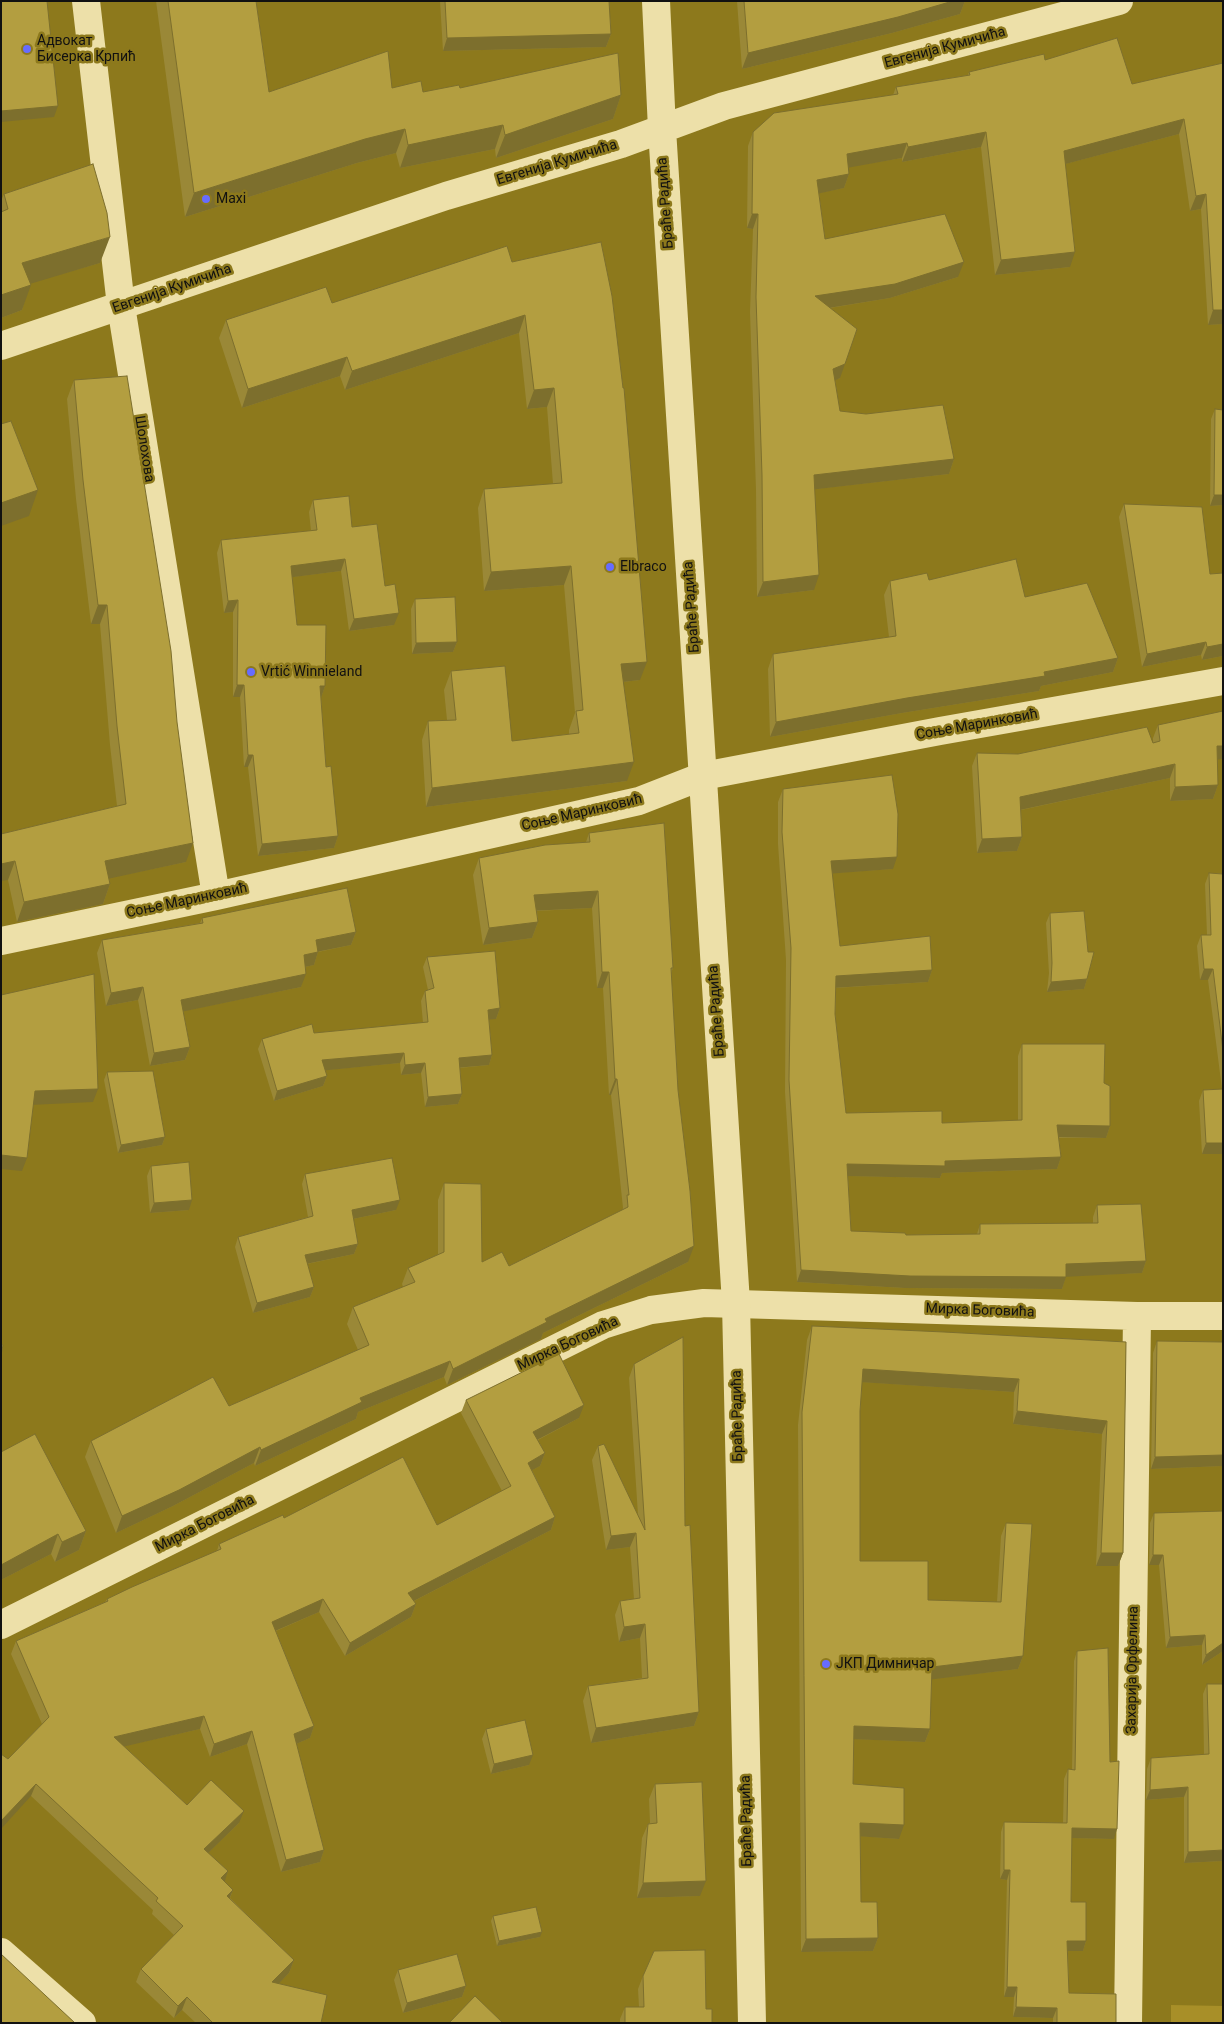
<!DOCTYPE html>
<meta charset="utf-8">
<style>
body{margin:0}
#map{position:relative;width:1224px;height:2024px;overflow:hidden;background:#8d791c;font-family:Roboto,sans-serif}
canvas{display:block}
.frame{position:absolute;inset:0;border:2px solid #111;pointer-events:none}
</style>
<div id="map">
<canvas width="1224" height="2024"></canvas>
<div class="frame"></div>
</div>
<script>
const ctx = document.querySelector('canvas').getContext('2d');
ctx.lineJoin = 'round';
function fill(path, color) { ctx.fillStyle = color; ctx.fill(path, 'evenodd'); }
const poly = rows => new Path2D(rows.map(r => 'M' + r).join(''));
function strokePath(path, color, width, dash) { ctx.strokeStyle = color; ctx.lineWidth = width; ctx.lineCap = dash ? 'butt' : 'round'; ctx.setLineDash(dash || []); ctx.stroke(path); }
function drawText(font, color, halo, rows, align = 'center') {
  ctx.font = font + ' Roboto,sans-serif'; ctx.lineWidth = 5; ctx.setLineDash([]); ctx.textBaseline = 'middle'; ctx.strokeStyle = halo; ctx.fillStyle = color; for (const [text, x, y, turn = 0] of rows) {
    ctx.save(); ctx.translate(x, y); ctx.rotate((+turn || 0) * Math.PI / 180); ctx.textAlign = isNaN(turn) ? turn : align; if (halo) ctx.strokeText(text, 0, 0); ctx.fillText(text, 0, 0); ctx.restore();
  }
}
fill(poly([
 [1171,2005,1223,2006,1223,2023,1171,2023]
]), '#a88f28');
strokePath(poly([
 [86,1,121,306,216,896],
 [1,941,216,896,639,801,703,776,940,731,1223,681],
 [1,1625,603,1325,651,1310,704,1303,1137,1316,1223,1316],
 [1,1952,82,2023],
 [1128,2023,1137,1316]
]), '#ede0a9', 28);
strokePath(poly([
 [656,1,662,129,736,1303,752,2023],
 [1,346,446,196,621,144,724,106,1119,1]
]), '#ede0a9', 28);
fill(poly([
 [156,1,256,1,269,92,392,88,423,92,460,88,621,95,613,119,496,158,495,149,400,168,396,153,357,163,185,217],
 [437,1,609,1,611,34,606,47,443,51,440,1],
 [737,1,965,1,960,14,892,33,742,69],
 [1045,60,1132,84,1223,63,1223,324,1208,325,1201,209,1190,211,1179,134,1065,164,1070,267,995,275,981,147,902,162,902,158,848,167,849,174,844,188,819,193,825,239,958,277,890,298,830,308,840,378,835,380,840,411,954,459,949,474,815,489,814,590,757,597,756,490,750,312,753,229,747,228,748,146,753,132,893,95,896,87,968,75,969,72],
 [4,194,100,263,30,283,22,310,1,318,1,201],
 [601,242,640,680,623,682,627,781,426,807,422,740,428,721,447,720,444,690,451,671,512,741,569,734,569,730,575,713,564,585,484,591,478,508,484,489,553,484,547,407,527,409,519,333,345,390,340,376,242,408,219,338,226,320,332,303,512,262],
 [74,380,186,862,109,878,110,884,103,904,17,922,8,880,1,834,117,806,110,745,100,624,91,624,76,499,67,399],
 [1215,409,1223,505,1210,506,1211,419],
 [313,500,352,527,385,586,394,625,349,631,341,571,292,577,297,625,325,686,321,698,326,767,338,836,334,848,258,856,248,767,244,767,240,697,233,697,233,612,224,613,217,553,221,540,311,531,309,512],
 [1124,504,1210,574,1223,656,1202,660,1201,655,1142,667,1119,517],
 [929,580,1025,597,1118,658,1113,672,1041,686,1039,691,902,713,770,737,768,669,773,654,889,637,884,595,890,581],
 [415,599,457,642,453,652,412,654,411,609],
 [1158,725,1217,760,1218,785,1213,799,1170,801,1170,778,1021,810,1022,837,1017,851,977,853,972,766,977,753,1018,754,1153,743,1153,738],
 [783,789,893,869,832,873,840,946,932,970,928,982,836,988,835,1014,846,1113,942,1123,1018,1120,1018,1056,1022,1044,1104,1083,1110,1126,1106,1138,1059,1138,1061,1157,1057,1169,942,1173,940,1178,848,1176,851,1231,906,1235,977,1234,980,1224,1093,1223,1093,1217,1097,1205,1146,1261,1142,1273,1066,1276,1062,1289,905,1288,797,1282,785,1092,786,960,778,844,778,802],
 [589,833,673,968,671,973,688,1262,543,1333,541,1339,447,1385,444,1377,358,1412,356,1419,255,1466,254,1463,173,1506,116,1533,85,1457,91,1441,229,1406,358,1350,347,1324,353,1307,403,1287,402,1284,408,1268,438,1255,438,1200,444,1183,482,1262,509,1266,622,1211,623,1208,611,1095,609,1095,603,988,597,988,592,908,537,911,538,922,532,938,483,945,473,875,479,858,586,842],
 [1209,873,1223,874,1223,1154,1202,1154,1199,1101,1203,1090,1222,1089,1208,980,1200,980,1197,946,1201,935,1207,935,1205,884],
 [1050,913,1087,979,1084,989,1047,992,1049,973,1046,923],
 [202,918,356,932,351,945,318,952,314,965,305,967,301,987,183,1011,190,1047,185,1060,150,1066,138,1000,106,1006,97,953,102,940,200,923],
 [427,957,500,1008,496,1019,489,1019,492,1055,489,1065,460,1068,462,1094,458,1104,425,1107,421,1073,401,1075,400,1063,325,1070,327,1076,323,1086,274,1101,258,1049,262,1039,423,1023,421,1001,425,991,428,990,423,967],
 [107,1072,165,1137,162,1145,118,1153,104,1080],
 [151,1166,189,1210,150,1213,147,1176],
 [305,1174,396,1210,353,1219,358,1244,354,1254,307,1264,314,1287,310,1297,253,1313,235,1247,238,1237,308,1217,302,1184],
 [812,1326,1126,1342,1123,1553,1118,1566,1096,1566,1102,1434,1013,1424,1014,1392,862,1382,860,1411,860,1561,928,1600,997,1602,1001,1536,1006,1523,1023,1656,1018,1669,931,1679,930,1729,925,1742,854,1739,853,1784,899,1839,860,1836,861,1902,878,1938,873,1951,801,1952,798,1425,807,1340],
 [1157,1341,1223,1342,1223,1466,1151,1469,1153,1353],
 [634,1364,685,1526,699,1712,694,1726,591,1743,583,1701,588,1686,642,1678,640,1638,619,1642,615,1615,620,1601,634,1599,630,1547,606,1550,592,1460,598,1446,638,1515,629,1378],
 [466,1400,579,1418,538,1440,545,1453,540,1466,532,1470,555,1517,551,1530,414,1601,416,1604,411,1617,345,1656,319,1612,276,1631,314,1726,310,1738,296,1744,324,1850,320,1862,281,1872,247,1744,210,1757,200,1729,124,1746,187,1805,239,1823,208,1853,228,1871,224,1882,233,1890,230,1898,294,1960,289,1973,279,1983,321,2023,196,2023,182,2010,174,2018,136,1982,141,1969,174,1935,152,1914,153,1910,31,1796,8,1759,42,1724,11,1654,16,1641,105,1602,107,1599,217,1551,219,1544,284,1518,437,1525,502,1491,461,1413],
 [1,1452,86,1531,79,1550,55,1562,51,1554,1,1580],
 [1154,1513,1223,1651,1202,1665,1202,1645,1166,1648,1159,1565,1149,1565,1150,1523],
 [1077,1651,1110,1762,1114,1839,1072,1838,1071,1902,1086,1941,1083,1951,1068,1951,1069,1993,1116,2023,1053,2023,1053,2018,1013,2017,1014,1997,1004,1997,1007,1880,1000,1879,1001,1832,1004,1822,1063,1823,1064,1779,1068,1769,1072,1769,1074,1661],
 [1207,1684,1223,1861,1184,1863,1184,1797,1146,1800,1147,1769,1151,1758,1204,1755,1203,1694],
 [486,1729,529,1765,491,1774,482,1739],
 [655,1784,700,1896,637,1898,642,1838,648,1824,650,1823,649,1799],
 [493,1916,540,1937,497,1946,491,1921],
 [398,1970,466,1986,462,1997,403,2013,394,1980],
 [643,1976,706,2009,712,2023,620,2023,620,2019,625,2007,639,2007,638,1989]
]), '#9a8837');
fill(poly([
 [953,1,965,1,960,14,892,33,742,69,748,53],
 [611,34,606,47,443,51,447,38],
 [621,95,613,119,496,158,505,135],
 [58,106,54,117,1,122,1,111],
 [1184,119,1179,134,1058,166,1064,151],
 [503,125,495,149,400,168,408,145],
 [405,129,396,153,357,163,185,217,194,193,365,139],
 [986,132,981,147,902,162,908,147],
 [907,143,902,158,841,169,847,154],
 [849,174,844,188,812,195,817,180],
 [1206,194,1201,209,1190,211,1196,196],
 [752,214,758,214,753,229,747,228],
 [110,237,100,263,13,289,22,263],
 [1075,252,1070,267,995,275,1001,260],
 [964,262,958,277,890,298,810,311,815,296],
 [31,285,22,310,1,318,1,295],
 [1213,310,1223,310,1223,324,1208,325],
 [525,315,519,333,345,390,352,371],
 [347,357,340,376,242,408,248,389],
 [845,364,840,378,828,384,833,369],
 [554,388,547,407,527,409,534,390],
 [954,459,949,474,809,490,814,475],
 [38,490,29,516,1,526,1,503],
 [1214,495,1223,495,1223,505,1210,506],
 [345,559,341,571,286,578,291,566],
 [571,566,564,585,484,591,491,572],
 [819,575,814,590,757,597,763,582],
 [238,600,233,612,224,613,228,601],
 [98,605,107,605,100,624,91,624],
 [399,613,394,625,349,631,354,619],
 [457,642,453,652,412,654,416,643],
 [1206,642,1201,655,1142,667,1147,654],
 [1223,644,1223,656,1202,660,1207,647],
 [1118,658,1113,672,1041,686,1039,691,902,713,770,737,776,722],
 [647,662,640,680,614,683,621,664],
 [237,685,244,685,240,697,233,697],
 [320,686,325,686,321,698],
 [1217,746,1223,746,1223,759,1212,760],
 [248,755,253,755,248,767,244,767],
 [634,762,627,781,426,807,432,788],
 [1175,764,1170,778,1015,811,1020,797],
 [1218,785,1213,799,1170,801,1175,787],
 [338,836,334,848,258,856,262,844],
 [1022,837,1017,851,977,853,982,839],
 [193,843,186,862,98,881,105,861],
 [897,857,893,869,826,874,831,861],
 [15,861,8,880,1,881,1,864],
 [110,884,103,904,17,922,24,902],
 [598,891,592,908,528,911,534,895],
 [538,922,532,938,483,945,489,928],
 [356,932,351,945,311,953,316,940],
 [318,952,314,965,300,968,304,955],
 [1204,969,1213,969,1208,980,1200,980],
 [932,970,928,982,832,988,836,976],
 [602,972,609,972,603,988,597,988],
 [306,974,301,987,176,1013,181,1000],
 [1087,979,1084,989,1047,992,1051,982],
 [143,987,138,1000,106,1006,111,993],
 [500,1008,496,1019,484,1020,488,1010],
 [190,1047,185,1060,150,1066,154,1053],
 [404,1053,400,1063,319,1071,322,1060],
 [492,1055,489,1065,455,1068,459,1058],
 [425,1063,421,1073,401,1075,405,1065],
 [327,1076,323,1086,274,1101,277,1091],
 [615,1079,617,1079,611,1095,609,1095],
 [98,1089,93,1102,30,1105,35,1091],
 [462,1094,458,1104,425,1107,428,1097],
 [1057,1125,1110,1126,1106,1138,1053,1137],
 [165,1137,162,1145,118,1153,121,1145],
 [1206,1143,1223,1143,1223,1154,1202,1154],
 [1,1155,27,1158,22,1171,1,1169],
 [1061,1157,1057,1169,942,1173,940,1178,843,1176,847,1164],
 [192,1200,189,1210,150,1213,154,1203],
 [400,1200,396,1210,348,1220,352,1210],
 [358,1244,354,1254,301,1265,305,1255],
 [694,1246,688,1262,543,1333,541,1339,447,1385,453,1369,545,1319],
 [1146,1261,1142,1273,1062,1277,1066,1264],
 [801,1270,1066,1277,1062,1289,905,1288,797,1282],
 [314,1287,310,1297,253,1313,257,1303],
 [450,1361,444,1377,358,1412,356,1419,255,1466,261,1450,360,1398],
 [863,1369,1019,1379,1014,1392,859,1382],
 [584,1405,579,1418,529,1444,533,1432],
 [1017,1411,1107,1421,1102,1434,1013,1424],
 [260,1447,254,1463,173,1506,116,1533,122,1516],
 [545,1453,540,1466,523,1475,528,1463],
 [1223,1455,1223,1466,1151,1469,1155,1457],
 [555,1517,551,1530,404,1606,408,1593],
 [86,1531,79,1550,55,1562,62,1542],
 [636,1533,630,1547,606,1550,611,1536],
 [58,1534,51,1554,1,1580,1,1565],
 [1101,1553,1123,1553,1118,1566,1096,1566],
 [1153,1555,1163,1555,1159,1565,1149,1565],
 [323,1599,319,1612,268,1634,272,1622],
 [416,1604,411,1617,345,1656,350,1643],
 [645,1624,640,1638,619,1642,624,1627],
 [1205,1635,1202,1645,1166,1648,1170,1637],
 [1223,1643,1223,1651,1202,1665,1206,1655],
 [1023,1656,1018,1669,927,1680,932,1667],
 [699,1712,694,1726,591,1743,596,1728],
 [204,1716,200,1729,109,1750,114,1737],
 [314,1726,310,1738,289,1747,294,1734],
 [854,1726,930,1729,925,1742,849,1739],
 [252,1731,247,1744,210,1757,214,1744],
 [533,1755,529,1765,491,1774,494,1764],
 [36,1784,31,1796,1,1829,1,1821],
 [1188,1787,1184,1797,1146,1800,1150,1790],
 [244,1811,239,1823,199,1862,204,1849],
 [860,1823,904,1825,899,1839,855,1836],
 [1072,1828,1117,1829,1114,1839,1068,1838],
 [324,1850,320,1862,281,1872,286,1860],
 [1223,1850,1223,1861,1184,1863,1188,1852],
 [1004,1870,1010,1870,1007,1880,1000,1879],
 [228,1871,224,1884,221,1878],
 [706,1881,700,1896,637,1898,643,1883],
 [233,1890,228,1902,227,1896],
 [542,1932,540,1937,497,1946,499,1941],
 [878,1938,873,1951,801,1952,806,1939],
 [1067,1941,1086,1941,1083,1951,1064,1951],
 [294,1960,289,1973,268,1995,272,1982],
 [466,1986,462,1997,403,2013,407,2003],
 [1007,1987,1017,1987,1014,1997,1004,1997],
 [187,1997,182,2010,174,2018,178,2006],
 [1016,2007,1057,2008,1053,2018,1013,2017]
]), '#7d6f2d');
const building = poly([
 [1,1,47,1,58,106,1,111,1,1],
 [168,1,256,1,269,92,388,51,392,88,421,81,423,92,459,85,460,88,618,53,621,95,505,135,503,125,408,145,405,129,365,139,194,193,168,1],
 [445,1,609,1,611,34,447,38,445,1],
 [744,1,953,1,898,17,748,53,744,1],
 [1117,38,1132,84,1223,63,1223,310,1213,310,1206,194,1196,196,1184,119,1064,151,1075,252,1001,260,986,132,908,147,907,143,847,154,849,174,817,180,825,239,945,214,964,262,895,284,815,296,857,329,845,364,833,369,840,411,866,414,943,405,954,459,814,475,819,575,763,582,762,475,756,297,758,214,752,214,753,132,774,113,898,94,896,87,970,75,969,72,1044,54,1045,60,1117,38],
 [93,164,107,213,110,237,22,263,31,285,1,295,1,212,8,209,4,194,93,164],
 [601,242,612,296,623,388,624,388,647,662,621,664,634,762,432,788,428,721,456,720,451,671,505,666,512,741,579,733,576,711,583,710,571,566,491,572,484,489,562,483,554,388,534,390,525,315,352,371,347,357,248,389,226,320,326,287,332,303,507,246,512,262,601,242],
 [127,376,171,651,177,722,193,843,105,861,110,884,24,902,15,861,1,864,1,834,126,804,117,726,107,605,98,605,83,480,74,380,127,376],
 [1215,409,1223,410,1223,495,1214,495,1215,409],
 [11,421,38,490,1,503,1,424,11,421],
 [349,496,352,527,377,524,385,586,395,584,399,613,354,619,345,559,291,566,297,625,326,625,325,686,320,686,326,767,331,766,338,836,262,844,253,755,248,755,244,685,237,685,238,600,228,601,221,540,317,530,313,500,349,496],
 [1124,504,1202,507,1210,574,1223,573,1223,644,1207,647,1206,642,1147,654,1124,504],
 [1016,559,1025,597,1087,583,1118,658,1044,672,1045,676,907,698,776,722,773,654,896,636,890,581,927,573,929,580,1016,559],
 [455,597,457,642,416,643,415,599,455,597],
 [1223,711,1223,746,1217,746,1218,785,1175,787,1175,764,1020,797,1022,837,982,839,977,753,1018,754,1147,727,1153,743,1160,741,1158,725,1223,711],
 [892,775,898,814,897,857,831,861,840,946,930,936,932,970,836,976,835,1014,846,1113,942,1111,942,1123,1022,1120,1022,1044,1105,1044,1104,1083,1110,1086,1110,1126,1057,1125,1061,1157,945,1161,945,1166,847,1164,851,1231,905,1233,906,1235,980,1234,980,1224,1098,1223,1097,1205,1141,1204,1146,1261,1066,1264,1066,1277,910,1276,801,1270,789,1080,791,948,782,832,783,789,892,775],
 [664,823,673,968,671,968,678,1090,690,1191,694,1246,545,1319,547,1322,453,1369,450,1361,360,1398,362,1402,261,1450,260,1447,179,1490,122,1516,91,1441,213,1377,229,1406,369,1345,353,1307,415,1282,408,1268,444,1252,444,1183,481,1184,482,1262,502,1252,509,1266,628,1207,627,1195,629,1195,617,1079,615,1079,609,972,602,972,598,891,534,895,538,922,489,928,479,858,545,845,590,842,589,833,664,823],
 [1209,873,1223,874,1223,1051,1213,969,1204,969,1201,935,1211,935,1209,873],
 [347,888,356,932,316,940,318,952,304,955,306,974,181,1000,190,1047,154,1053,143,987,111,993,102,940,203,923,202,918,347,888],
 [1084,911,1088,952,1094,952,1087,979,1051,982,1052,963,1050,913,1084,911],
 [495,951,500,1008,488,1010,492,1055,459,1058,462,1094,428,1097,425,1063,405,1065,404,1053,322,1060,327,1076,277,1091,262,1039,312,1024,314,1033,428,1022,425,991,434,988,427,957,495,951],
 [94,974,98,1089,35,1091,27,1158,1,1155,1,995,94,974],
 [153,1071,165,1137,121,1145,107,1072,153,1071],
 [1223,1089,1223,1143,1206,1143,1203,1090,1223,1089],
 [392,1158,400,1200,352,1210,358,1244,305,1255,314,1287,257,1303,238,1237,313,1216,305,1174,392,1158],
 [189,1162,192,1200,154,1203,151,1166,189,1162],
 [812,1326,944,1332,1126,1342,1123,1553,1101,1553,1107,1421,1017,1411,1019,1379,863,1369,860,1411,860,1561,928,1561,928,1600,1001,1602,1006,1523,1032,1524,1023,1656,932,1667,930,1729,854,1726,853,1784,904,1788,904,1825,860,1823,861,1902,877,1902,878,1938,806,1939,802,1412,812,1326],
 [683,1337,685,1526,690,1525,699,1712,596,1728,588,1686,648,1678,645,1624,624,1627,620,1601,640,1598,636,1533,611,1536,598,1446,604,1444,645,1530,634,1364,683,1337],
 [1157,1341,1223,1342,1223,1455,1155,1457,1157,1341],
 [1,1344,3,1345,1,1355,1,1344],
 [559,1354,584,1405,533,1432,545,1453,528,1463,555,1517,408,1593,416,1604,350,1643,323,1599,272,1622,314,1726,294,1734,324,1850,286,1860,252,1731,214,1744,204,1716,114,1737,187,1805,211,1780,244,1811,204,1849,228,1871,221,1878,233,1890,227,1896,294,1960,272,1982,327,1995,321,2023,213,2023,187,1997,178,2006,141,1969,183,1926,156,1901,158,1898,36,1784,1,1821,1,1754,8,1759,49,1717,16,1641,108,1601,107,1599,132,1587,221,1549,219,1544,283,1515,284,1518,403,1457,437,1525,511,1486,466,1400,559,1354],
 [35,1434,86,1531,62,1542,58,1534,1,1565,1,1452,35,1434],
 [1223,1511,1223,1643,1206,1655,1205,1635,1170,1637,1163,1555,1153,1555,1154,1513,1223,1511],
 [1108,1648,1110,1762,1119,1761,1117,1829,1072,1828,1071,1902,1086,1902,1086,1941,1067,1941,1069,1993,1116,1994,1116,2023,1057,2023,1057,2008,1016,2007,1017,1987,1007,1987,1010,1870,1004,1870,1004,1822,1067,1823,1068,1769,1075,1770,1077,1651,1108,1648],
 [1207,1684,1223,1684,1223,1850,1188,1852,1188,1787,1150,1790,1151,1758,1209,1754,1207,1684],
 [525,1720,533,1755,494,1764,486,1729,525,1720],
 [702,1782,706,1881,643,1883,648,1824,657,1823,655,1784,702,1782],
 [536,1907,542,1932,499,1941,493,1916,536,1907],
 [705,1950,706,2009,712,2009,712,2023,625,2023,625,2007,644,2007,643,1976,654,1951,705,1950],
 [1,1954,75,2023,1,2023,1,1954],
 [457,1954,466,1986,407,2003,398,1970,457,1954],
 [475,1996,503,2023,449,2023,475,1996]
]);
fill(building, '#b39e40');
strokePath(building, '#7d6f2d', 1);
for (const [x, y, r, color] of [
 [27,49,5,"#676cfe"],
 [206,199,5,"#676cfe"],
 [610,567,5,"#676cfe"],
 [251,672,5,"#676cfe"],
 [826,1664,5,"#676cfe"]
]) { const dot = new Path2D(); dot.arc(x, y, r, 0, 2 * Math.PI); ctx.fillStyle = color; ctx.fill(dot); strokePath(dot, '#8d791c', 2); }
drawText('14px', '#111', '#8d791c', [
 ["Адвокат",37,41],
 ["Бисерка Крпић",37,57],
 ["Maxi",216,199],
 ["Elbraco",620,567],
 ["Vrtić Winnieland",261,672],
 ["ЈКП Димничар",836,1664]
], 'left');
drawText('14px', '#111', '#8d791c', [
 ["Евгенија Кумичића",945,48,-15],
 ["Евгенија Кумичића",557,163,-17],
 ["Браће Радића",666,203,-94],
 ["Евгенија Кумичића",172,289,-19],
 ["Шолохова",144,449,81],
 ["Браће Радића",692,607,-94],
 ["Соње Маринковић",977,725,-10],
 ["Соње Маринковић",582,813,-13],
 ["Соње Маринковић",187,901,-12],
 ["Браће Радића",717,1011,-94],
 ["Мирка Боговића",980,1311,2],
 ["Мирка Боговића",568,1344,-25],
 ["Браће Радића",738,1416,-91],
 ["Мирка Боговића",205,1524,-27],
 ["Захарија Орфелина",1133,1670,-89],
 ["Браће Радића",747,1821,-91]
]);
</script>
